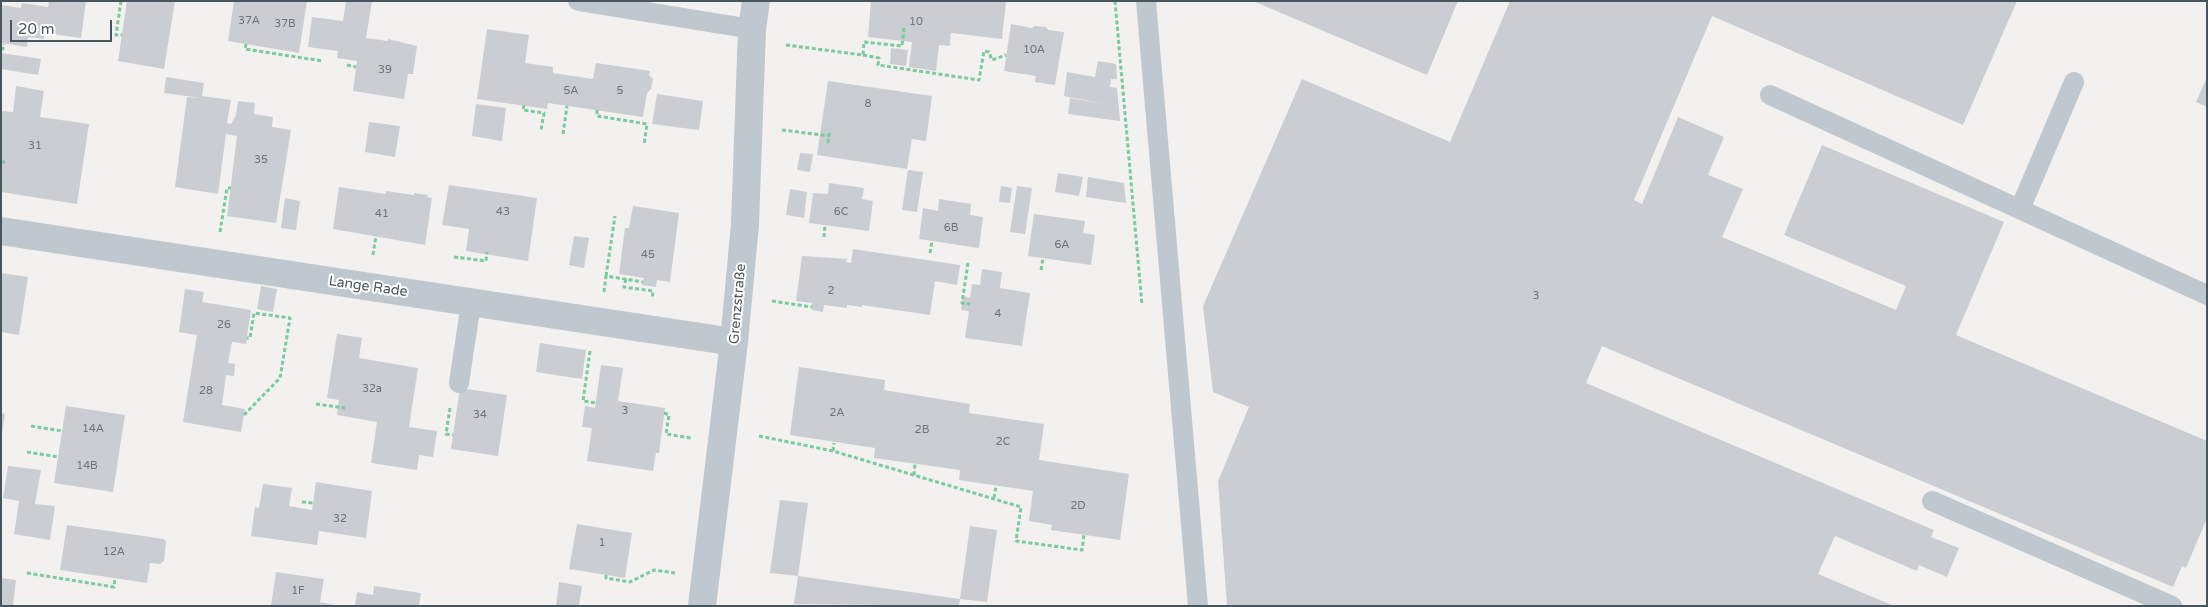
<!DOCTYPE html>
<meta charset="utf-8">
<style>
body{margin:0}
#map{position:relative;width:2208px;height:607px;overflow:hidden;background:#f3f0f0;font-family:"Varela Round",sans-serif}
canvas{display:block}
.frame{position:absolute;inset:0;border:2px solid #49555d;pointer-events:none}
.scale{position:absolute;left:10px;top:20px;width:102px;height:22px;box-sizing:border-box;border:2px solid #49555d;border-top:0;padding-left:6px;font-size:15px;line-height:18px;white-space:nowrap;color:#49555d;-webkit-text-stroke:4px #fff;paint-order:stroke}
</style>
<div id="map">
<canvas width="2208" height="607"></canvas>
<div class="frame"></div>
<div class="scale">20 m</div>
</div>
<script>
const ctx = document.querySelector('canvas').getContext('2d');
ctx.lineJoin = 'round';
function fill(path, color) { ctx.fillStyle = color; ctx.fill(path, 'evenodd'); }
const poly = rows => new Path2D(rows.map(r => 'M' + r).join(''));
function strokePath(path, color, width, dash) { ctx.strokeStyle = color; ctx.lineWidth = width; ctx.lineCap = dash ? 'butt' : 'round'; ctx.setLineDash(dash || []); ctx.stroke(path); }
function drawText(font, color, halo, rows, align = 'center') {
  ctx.font = font + ' "Varela Round",sans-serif'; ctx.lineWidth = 4; ctx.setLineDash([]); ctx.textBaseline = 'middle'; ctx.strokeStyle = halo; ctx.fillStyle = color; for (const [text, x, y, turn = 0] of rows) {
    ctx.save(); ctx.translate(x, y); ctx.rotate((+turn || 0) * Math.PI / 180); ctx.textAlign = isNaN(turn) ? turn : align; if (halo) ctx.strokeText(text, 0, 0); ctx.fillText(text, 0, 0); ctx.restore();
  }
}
fill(poly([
 [49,1,86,1,81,38,44,33,44,39,28,37,27,47,1,43,1,5,21,8,22,3,48,7],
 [127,1,175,1,164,69,118,61],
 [234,1,307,1,299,53,228,41],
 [346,1,372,1,366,38,388,41,388,39,417,46,413,74,408,74,404,99,353,91,357,61,337,58,338,51,308,47,312,17,343,21],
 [871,1,1006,1,1002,39,951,33,950,46,939,45,936,71,909,67,912,42,868,37],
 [1253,1,1458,1,1427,75],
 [1510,1,2017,1,1963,125,1712,16,1634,200,1642,204,1678,117,1724,137,1708,175,1743,189,1722,237,1896,310,1906,286,1784,235,1822,145,2004,222,1956,335,2207,441,2207,518,2186,568,2182,566,2173,587,1602,346,1586,383,1934,530,1931,537,1959,548,1947,577,1919,565,1917,571,1835,536,1818,574,1894,606,1227,606,1218,481,1249,407,1213,392,1203,306,1302,79,1450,142],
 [1011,24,1032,28,1034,26,1046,27,1048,30,1064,32,1055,85,1035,82,1036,76,1004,71],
 [487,29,529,35,525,63,553,67,553,73,593,79,596,63,650,71,649,75,653,79,651,89,647,93,643,117,548,103,547,109,477,99],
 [891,48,908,50,906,66,890,64],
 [1,53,41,59,38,75,1,69],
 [1098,61,1116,64,1117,79,1111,79,1110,87,1117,88,1120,121,1068,114,1070,98,1105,104,1064,96,1067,72,1095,77],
 [166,77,204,83,202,96,231,100,227,123,231,124,236,115,238,101,255,103,254,114,273,117,272,127,291,130,276,223,227,216,237,136,226,134,218,194,175,187,187,97,201,98,164,93],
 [2207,77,2207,107,2196,102],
 [828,81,932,96,926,141,912,139,907,169,817,155],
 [16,86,44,91,40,117,89,124,77,204,1,192,1,114,2,111,13,112],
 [657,94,703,101,699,130,652,124],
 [476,104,506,108,502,141,472,136],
 [369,122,400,126,395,157,365,152],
 [800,153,813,154,810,172,797,170],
 [908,170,923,172,917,212,902,210],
 [1058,173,1083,177,1079,196,1055,192],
 [1088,177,1124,183,1126,203,1086,197],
 [829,183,864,188,862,199,873,201,869,231,809,223,813,193,828,194],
 [449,185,537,198,528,261,466,251,469,229,442,225],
 [1001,186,1012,188,1010,203,999,202],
 [1017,186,1032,188,1025,234,1010,232],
 [339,187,386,194,386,191,414,195,414,193,428,195,427,197,432,198,425,245,333,229],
 [790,189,807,192,804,218,786,215],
 [285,198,300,201,296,230,281,228],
 [939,199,971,204,970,215,983,217,979,248,919,239,923,208,938,211],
 [633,206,679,213,670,282,657,280,656,287,642,285,644,278,619,274,625,228,629,228],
 [1034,214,1085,221,1083,233,1095,235,1091,265,1028,256],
 [574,236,589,238,584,268,569,265],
 [853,249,960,265,957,285,935,281,930,315,862,305,862,307,847,305,847,308,824,305,823,312,812,310,812,303,796,301,802,256,847,259,846,262,851,263],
 [982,269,1002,272,1000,288,1030,293,1022,346,965,338,969,311,961,310,963,296,970,298,972,284,980,285],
 [1,273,28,277,19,335,1,332],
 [261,286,277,289,273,312,257,309],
 [185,289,204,292,202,302,251,310,246,344,232,342,228,363,235,364,234,376,226,375,222,405,245,409,241,432,183,422,197,335,179,332],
 [337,334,362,338,359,358,418,368,409,427,437,431,433,457,419,455,417,470,371,463,377,422,337,415,339,400,327,398],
 [540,343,586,350,582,379,536,372],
 [601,365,623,368,618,401,665,408,659,453,656,453,653,471,587,461,592,428,582,427,585,406,595,408],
 [799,367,885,380,884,390,970,404,969,413,1044,424,1039,460,1129,474,1120,540,1051,530,1052,525,1029,521,1033,491,959,480,960,470,874,458,875,448,790,435],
 [460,388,507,395,498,456,451,449],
 [66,406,125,415,113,492,54,483],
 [1,413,5,414,2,433,1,433],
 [8,466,41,470,35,504,55,506,50,540,14,534,19,501,3,498],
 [316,482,372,491,366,538,319,531,317,545,251,536,255,507,259,508,263,484,292,488,289,506,312,510],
 [780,500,808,503,798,576,770,573],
 [577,524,632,533,625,578,569,569],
 [67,525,164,539,166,542,164,561,160,564,150,563,147,583,60,570],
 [970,526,997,530,987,602,960,599],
 [276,572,324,579,320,602,339,606,271,606],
 [798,576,960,599,959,606,794,604],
 [1,578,16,580,13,606,1,606],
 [559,582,582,586,579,606,556,606],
 [374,586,421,593,419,606,355,606,357,592,373,595]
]), '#caced2');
strokePath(poly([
 [121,1,116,35,122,35],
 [1115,1,1142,305],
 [246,44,245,49,323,61],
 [786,45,863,55,864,42,902,46,904,28],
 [1,49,3,49,4,44],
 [863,55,879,58,878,65,979,80,984,51,989,52,992,60,1006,55],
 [347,65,356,67],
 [524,105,523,110,544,113,541,130],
 [597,110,597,116,647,124,644,145],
 [782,130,830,136],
 [563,134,567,106],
 [828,143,830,130],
 [1,162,5,162],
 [220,232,227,188,231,188],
 [824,237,825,225],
 [930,253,932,241],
 [373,255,376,236],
 [454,257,486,261,487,252],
 [968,263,962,303,970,304],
 [1041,270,1043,258],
 [606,276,615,216],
 [626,279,624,287,653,291,652,299],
 [604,292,606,276,643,282],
 [772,301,812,307],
 [590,351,583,401,596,403],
 [316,404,345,408],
 [450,408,446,434,453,435],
 [664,413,669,415,666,434,691,438],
 [244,415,280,378,290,318,254,313,250,338,247,338],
 [31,426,62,431],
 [759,436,833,451,1021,507,1016,541,1082,550,1084,535],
 [833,451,834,443],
 [27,452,59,457],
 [914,475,915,464],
 [994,498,996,486],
 [302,502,313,503],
 [27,573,114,587,115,578],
 [606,575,606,578,630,582,654,570,675,573]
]), '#79cb9e', 3, [4, 2.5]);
strokePath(poly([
 [578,1,752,29],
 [1146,1,1198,606],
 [1770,95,2207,295],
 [2020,209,2074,82],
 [459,383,471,303],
 [1932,501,2172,606]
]), '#bfc8ce', 20);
strokePath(poly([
 [1,231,734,342],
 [702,606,734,342,745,224,752,29,756,1]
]), '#bfc8ce', 28);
drawText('11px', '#69737a', null, [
 ["37A",249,21],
 ["10",916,22],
 ["37B",285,24],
 ["10A",1034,50],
 ["39",385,70],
 ["5A",571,91],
 ["5",620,91],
 ["8",868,104],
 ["31",35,146],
 ["35",261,160],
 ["43",503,212],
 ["6C",841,212],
 ["41",382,214],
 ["6B",951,228],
 ["6A",1062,245],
 ["45",648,255],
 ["2",831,291],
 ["3",1536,296],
 ["4",998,314],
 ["26",224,325],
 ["32a",372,389],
 ["28",206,391],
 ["3",625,411],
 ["2A",837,413],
 ["34",480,415],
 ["14A",93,429],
 ["2B",922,430],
 ["2C",1003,442],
 ["14B",87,466],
 ["2D",1078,506],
 ["32",340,519],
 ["1",602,543],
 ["12A",114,552],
 ["1F",298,591]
]);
drawText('14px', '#49555d', '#fff', [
 ["Lange Rade",368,287,8],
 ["Grenzstraße",738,304,-85]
]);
</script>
